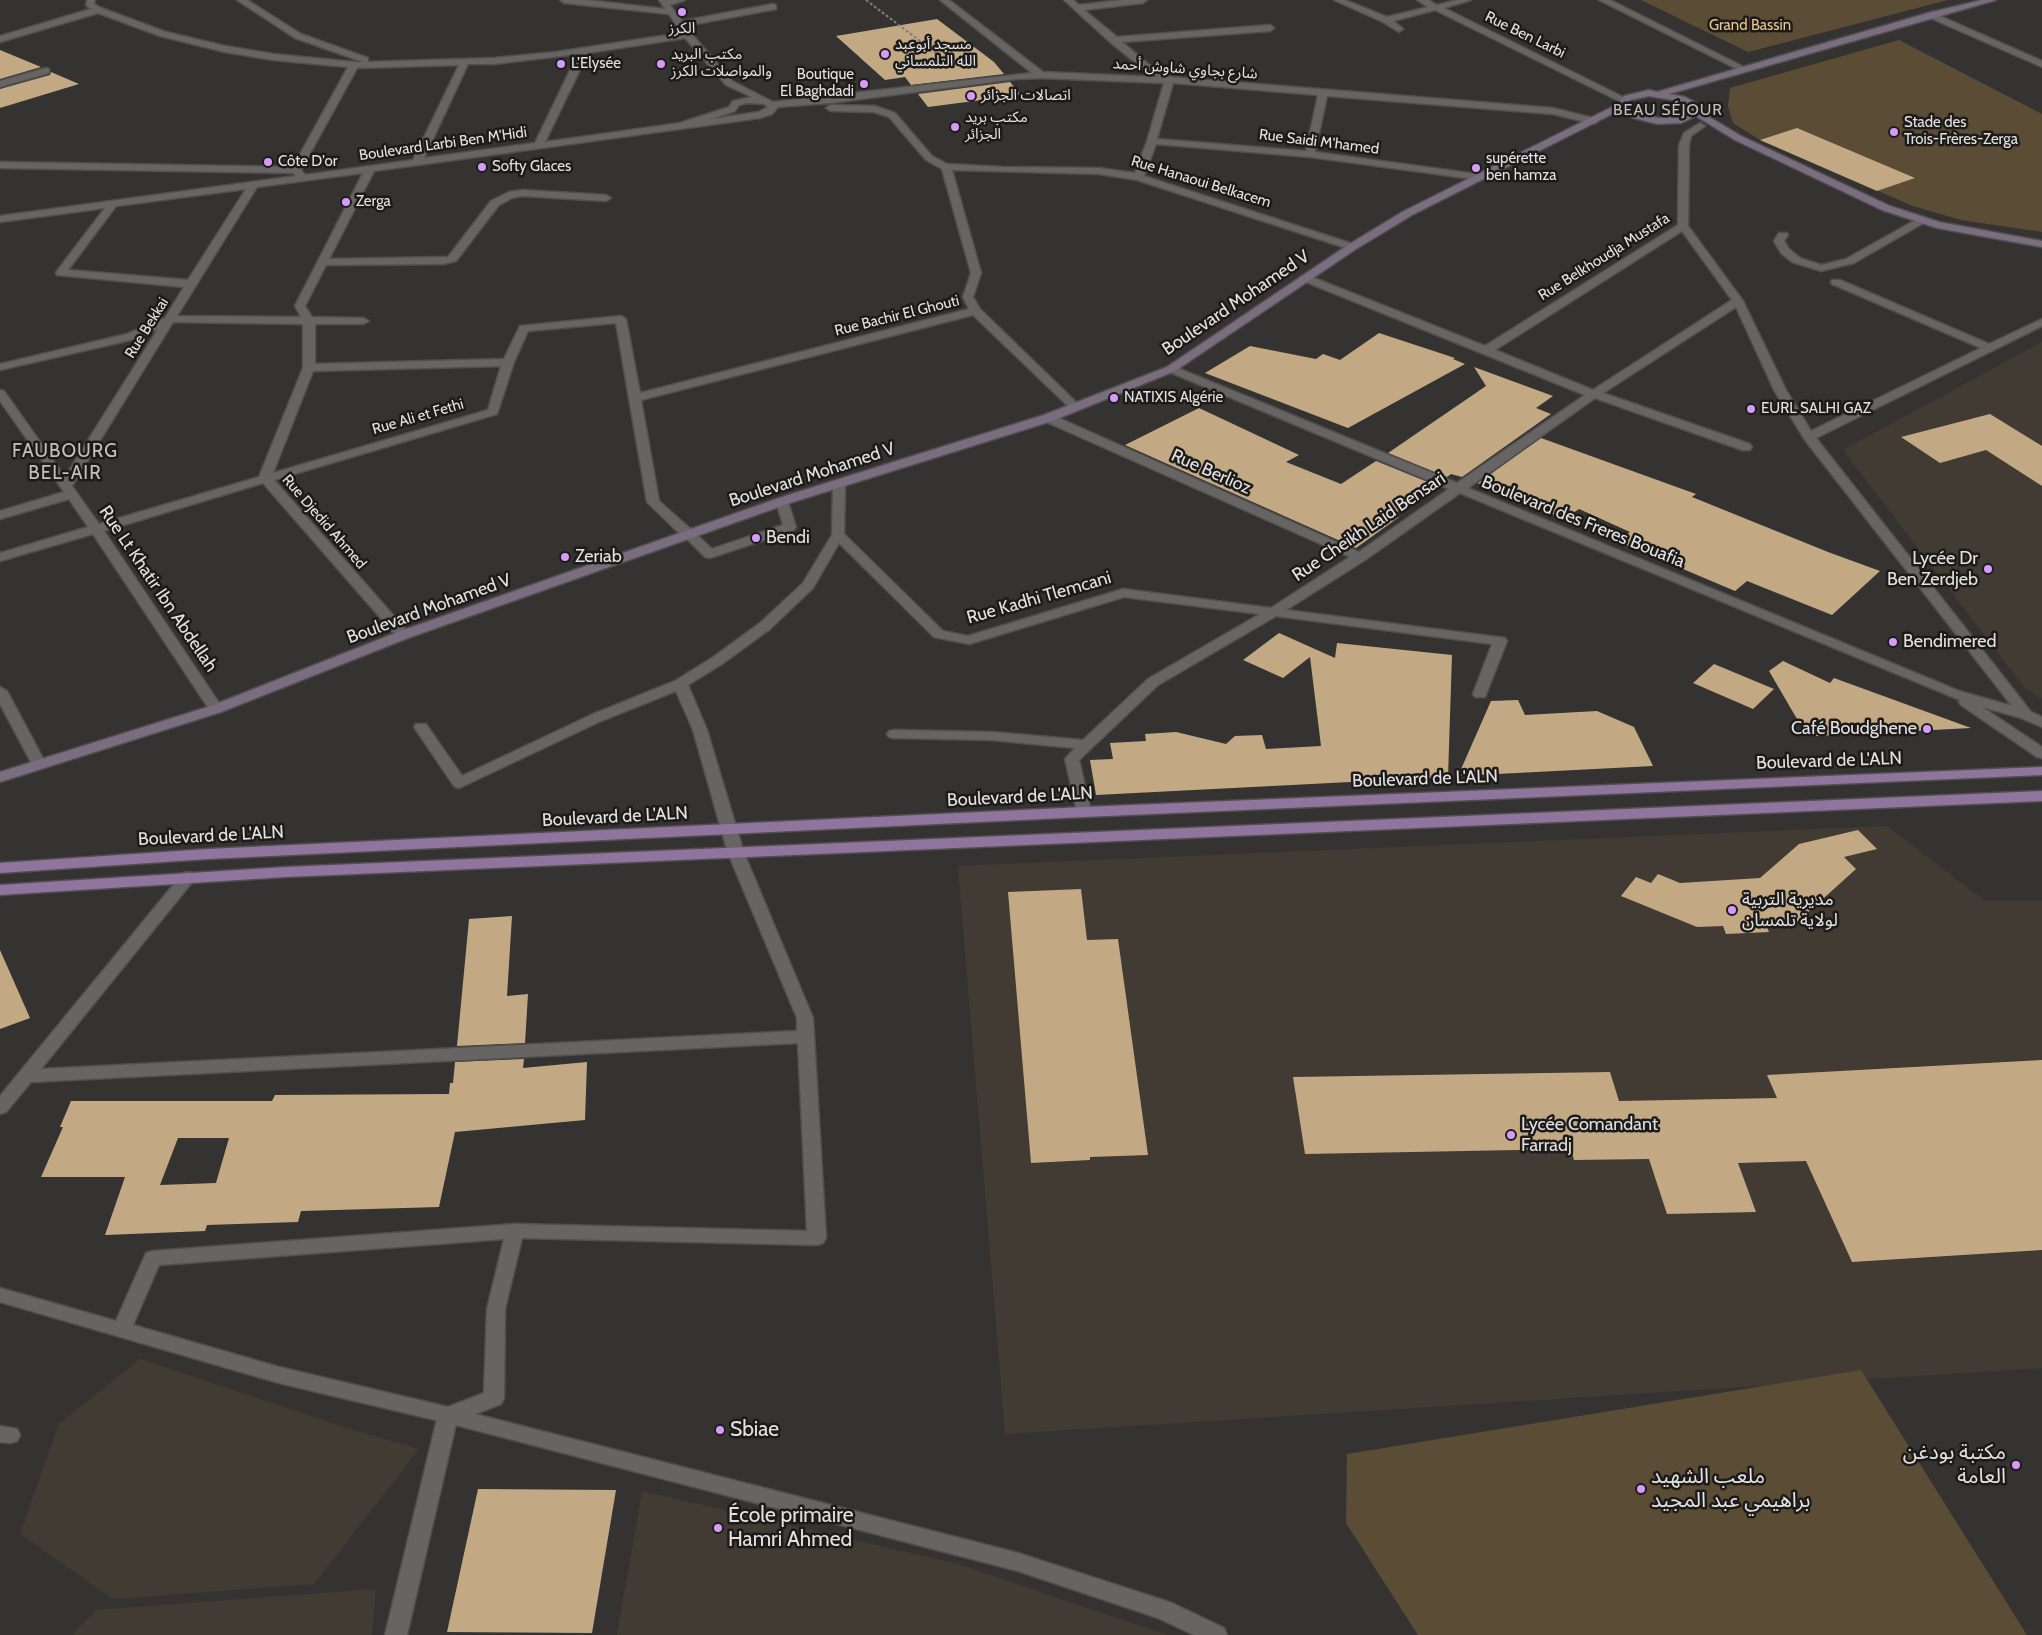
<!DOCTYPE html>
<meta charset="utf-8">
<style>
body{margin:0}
canvas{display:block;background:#353331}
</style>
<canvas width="2042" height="1635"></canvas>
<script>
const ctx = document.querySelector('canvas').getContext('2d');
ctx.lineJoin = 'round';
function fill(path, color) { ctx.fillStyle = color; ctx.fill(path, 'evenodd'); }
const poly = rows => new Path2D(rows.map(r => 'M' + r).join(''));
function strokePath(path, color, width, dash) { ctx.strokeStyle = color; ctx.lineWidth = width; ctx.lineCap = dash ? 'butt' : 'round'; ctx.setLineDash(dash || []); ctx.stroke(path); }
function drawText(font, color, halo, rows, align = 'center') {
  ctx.font = font + ' Cabin,"Noto Sans Arabic",sans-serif'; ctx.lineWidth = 5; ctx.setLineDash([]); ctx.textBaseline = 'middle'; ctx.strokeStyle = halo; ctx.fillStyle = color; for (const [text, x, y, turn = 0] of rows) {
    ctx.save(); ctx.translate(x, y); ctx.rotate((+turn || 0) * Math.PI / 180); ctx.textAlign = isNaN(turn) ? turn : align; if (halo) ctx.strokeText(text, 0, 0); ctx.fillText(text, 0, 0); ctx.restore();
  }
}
fill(poly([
 [2042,342,2042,699,2025,688,1843,450],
 [1887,826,1985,901,2042,901,2042,1368,1005,1434,958,866],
 [140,1359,343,1427,419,1449,314,1584,113,1599,20,1534,59,1424],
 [642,1491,958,1564,1167,1635,617,1635],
 [376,1589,372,1635,72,1635,96,1610]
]), '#413b34');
fill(poly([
 [1641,0,1948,0,1748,52],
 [1899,40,2042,114,2042,232,1961,220,1913,206,1760,140,1733,123,1728,106,1730,88],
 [1861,1370,2027,1635,1418,1635,1346,1523,1347,1454]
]), '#5b4c35');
fill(poly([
 [937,19,994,62,1004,74,911,85,905,77,885,80,836,36],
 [0,50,41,67,0,79],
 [51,72,79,84,0,108,0,89,50,75],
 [1010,82,1021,95,928,107,918,94],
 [1797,128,1915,178,1877,191,1760,140],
 [1379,333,1455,358,1453,359,1465,364,1348,428,1205,373,1250,346,1316,359,1323,354,1340,360],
 [1474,367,1553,396,1536,408,1551,414,1462,477,1451,474,1447,477,1388,453,1486,386],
 [1199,408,1299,455,1286,462,1341,484,1376,461,1435,485,1393,515,1399,517,1356,548,1125,445],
 [1990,414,2042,446,2042,486,1986,450,1940,463,1901,437],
 [1541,438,1696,494,1692,497,1828,552,1880,571,1832,615,1747,581,1735,591,1617,541,1630,532,1579,509,1564,519,1478,483],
 [1279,633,1335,658,1337,643,1452,655,1448,777,1096,795,1090,760,1113,759,1110,743,1146,741,1145,734,1176,732,1226,744,1235,736,1262,735,1266,749,1321,746,1310,657,1283,678,1243,660],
 [1783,661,1830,683,1834,678,1971,728,1816,736,1804,731,1769,671],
 [1714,664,1774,689,1753,709,1693,683],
 [1518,700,1525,715,1597,711,1634,727,1653,766,1458,776,1491,701],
 [1858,830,1877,849,1844,857,1856,869,1795,924,1766,925,1769,932,1726,934,1723,926,1697,927,1621,896,1636,877,1651,883,1658,874,1680,883,1760,878,1799,844],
 [1081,889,1087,940,1118,939,1148,1155,1090,1157,1090,1160,1031,1163,1008,892],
 [512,916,507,996,528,994,525,1043,457,1046,469,919],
 [0,950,30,1018,0,1029],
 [524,1059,523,1068,587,1062,585,1120,455,1132,439,1207,301,1211,298,1222,207,1225,205,1231,105,1235,125,1177,41,1177,63,1127,60,1127,71,1101,272,1101,275,1095,449,1094,450,1083,453,1083,455,1062],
 [178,1138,229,1138,216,1183,160,1185],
 [2042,1060,2042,1250,1852,1262,1806,1161,1738,1163,1756,1212,1667,1214,1649,1159,1574,1160,1571,1149,1305,1154,1293,1077,1610,1072,1619,1101,1777,1098,1767,1075],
 [478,1489,616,1490,592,1633,447,1632]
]), '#c2a983');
const service = poly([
 [782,498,788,502,796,527,794,530,710,558,705,557,683,535,689,531,694,532,712,549,783,525,776,502,782,498],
 [448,1407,455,1409,458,1415,407,1635,385,1635,438,1415,441,1409,448,1407],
 [0,1426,17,1429,20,1435,17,1441,10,1443,0,1442,0,1426]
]);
const minor = poly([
 [87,0,95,0,94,4,101,8,166,32,225,46,273,54,354,62,363,62,295,38,237,0,247,0,301,34,368,58,368,62,494,58,556,52,681,33,669,14,564,3,560,0,587,0,665,9,659,0,685,0,670,5,682,21,773,4,776,5,776,9,685,26,732,81,773,102,1032,73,940,0,949,0,1043,72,1157,77,1142,68,1110,42,1064,0,1073,0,1079,5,1122,0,1147,0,1143,3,1084,10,1117,37,1270,25,1274,28,1270,31,1122,42,1148,64,1171,77,1553,108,1597,119,1599,121,1594,124,1553,114,1327,96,1315,152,1484,175,1486,177,1481,180,1310,157,1156,144,1144,176,1356,245,1357,247,1352,250,1137,180,1099,174,952,170,981,273,973,297,980,309,1078,404,1080,406,1078,408,1070,408,973,315,641,400,659,501,694,532,695,535,689,539,684,538,647,502,616,323,528,331,514,362,497,414,274,480,408,632,410,635,408,638,398,638,263,483,104,531,223,709,221,712,216,713,211,712,209,709,93,534,0,561,0,553,88,527,69,499,0,519,0,511,64,492,0,401,0,390,4,391,65,477,158,329,135,339,0,370,0,364,127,334,165,318,184,287,57,275,56,273,57,271,105,208,0,222,0,216,296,176,293,173,0,168,0,162,293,167,348,67,273,60,225,52,160,36,98,13,0,42,0,36,91,9,86,5,87,0],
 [685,38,726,85,752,97,733,101,729,107,680,123,545,142,588,53,685,38],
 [578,54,535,143,424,158,468,64,494,64,578,54],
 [459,65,413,160,305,175,301,170,357,68,459,65],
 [1041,78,1164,83,1147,141,1135,173,1099,168,1002,167,947,164,932,156,895,113,875,106,831,105,826,108,831,111,874,112,889,117,926,160,942,169,971,273,963,297,969,309,640,393,626,319,621,316,520,326,504,359,315,364,315,324,363,324,369,321,363,318,312,317,305,306,326,265,443,264,452,262,456,261,499,205,512,198,522,196,606,201,611,198,606,195,522,190,509,192,491,201,448,257,329,259,374,171,760,118,772,114,778,107,830,103,1016,79,1041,78],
 [1173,83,1318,95,1306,151,1157,139,1173,83],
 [747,103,764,104,768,107,759,112,711,119,735,111,739,105,747,103],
 [363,173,295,306,301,317,177,316,257,187,363,173],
 [246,189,188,280,68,270,116,206,246,189],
 [173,322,303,324,303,368,259,477,99,524,72,486,173,322],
 [501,366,488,410,273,473,313,371,501,366],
 [1334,0,1345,0,1387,17,1428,7,1417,0,1428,0,1437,5,1457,0,1471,0,1444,8,1629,100,1627,102,1621,102,1435,10,1393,21,1403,29,1399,32,1383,22,1334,0],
 [1599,0,1610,0,1748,69,1744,72,1741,71,1599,0],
 [1931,12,2042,61,2042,67,1928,17,1927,15,1931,12],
 [46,68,49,69,49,73,0,87,0,81,46,68],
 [1700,123,1705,126,1691,136,1689,145,1688,226,1743,301,1786,390,1811,431,1981,348,1832,284,1831,282,1832,280,1840,280,1989,344,2042,319,2042,326,1816,438,2031,712,2042,717,2042,727,2021,718,1982,707,2042,747,2042,758,2037,757,1961,705,1959,702,1960,700,1460,493,1365,560,1286,610,1505,638,1507,641,1485,697,1475,697,1473,694,1492,644,1276,616,1158,685,1079,760,1091,812,1089,815,1084,817,1079,815,1077,812,1065,759,1075,748,992,740,894,738,889,737,887,734,889,731,894,730,992,732,1083,740,1148,679,1260,614,1124,597,969,644,934,637,839,543,813,588,770,629,722,664,688,685,707,730,744,853,813,1018,826,1238,823,1243,817,1245,522,1238,505,1309,504,1398,501,1404,475,1414,1018,1553,1172,1603,1224,1628,1227,1635,1194,1635,1158,1618,1018,1571,448,1423,279,1383,0,1302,0,1288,116,1321,146,1253,153,1251,515,1224,807,1231,798,1043,31,1082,6,1112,0,1114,0,1096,183,873,188,872,193,873,196,877,193,881,41,1069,797,1031,797,1018,728,853,693,730,676,691,601,721,459,788,454,786,414,727,416,724,426,724,462,776,591,715,675,681,712,658,760,623,803,583,832,535,833,484,839,480,845,484,844,534,943,631,968,636,1123,589,1271,608,1350,557,1044,421,1042,418,1044,415,1052,415,1359,552,1449,489,1167,371,1165,369,1167,367,1175,367,1457,483,1585,395,1301,280,1300,278,1301,276,1309,276,1485,346,1678,225,1679,145,1684,133,1700,123],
 [1682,231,1732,300,1593,390,1495,350,1682,231],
 [1736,307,1774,390,1805,440,2012,706,1959,691,1468,488,1595,398,1742,450,1750,450,1752,447,1750,444,1603,393,1736,307],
 [504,1239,487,1309,484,1393,448,1407,279,1367,133,1325,159,1265,504,1239],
 [1921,217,1925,218,1925,222,1854,263,1821,271,1792,262,1781,253,1774,241,1779,233,1787,233,1788,235,1784,241,1789,249,1800,258,1821,265,1846,259,1921,217],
 [0,687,7,691,46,764,44,767,34,767,32,764,0,704,0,687]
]);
const secondary = poly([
 [1982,0,1996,0,1669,94,1685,97,1696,103,1699,111,1741,136,1890,206,1939,222,2042,241,2042,247,1937,228,1882,210,1735,140,1696,116,1681,123,1658,124,1633,118,1620,110,1412,215,1356,249,1175,371,1052,421,793,502,408,638,221,712,0,782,0,772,211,706,398,632,785,496,1044,415,1167,367,1348,245,1404,211,1618,104,1624,96,1649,90,1657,92,1928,13,1982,0],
 [1649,96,1679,101,1689,106,1690,112,1680,117,1658,118,1639,114,1628,108,1627,103,1630,100,1649,96]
]);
const primary = poly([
 [2042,767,2042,775,1084,817,208,859,0,873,0,863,208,849,1084,807,2042,767],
 [2042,791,2042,801,286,877,0,895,0,885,286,867,2042,791]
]);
strokePath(service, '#504f4d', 3);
strokePath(minor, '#504f4d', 3);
strokePath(secondary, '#504f4d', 3);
strokePath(primary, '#504f4d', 3);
strokePath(poly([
 [866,0,953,66]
]), '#7f7d7b', 2, [3, 2]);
fill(service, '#676563');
fill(minor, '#676563');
fill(secondary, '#7b6d80');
fill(primary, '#8f759d');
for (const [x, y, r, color] of [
 [682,12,5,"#d69bfa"],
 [885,54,5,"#d69bfa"],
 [561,64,5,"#d69bfa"],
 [661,64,5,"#d69bfa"],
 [864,84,5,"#d69bfa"],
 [971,96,5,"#d69bfa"],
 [955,127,5,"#d69bfa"],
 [1894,132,5,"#d69bfa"],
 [268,162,5,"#d69bfa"],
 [482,167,5,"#d69bfa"],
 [1476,168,5,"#d69bfa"],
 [346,202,5,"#d69bfa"],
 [1114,398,5,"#d69bfa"],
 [1751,409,5,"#d69bfa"],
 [756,538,5,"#d69bfa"],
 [565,557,5,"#d69bfa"],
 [1988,569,5,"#d69bfa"],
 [1893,642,5,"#d69bfa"],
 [1927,729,5,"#d69bfa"],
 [1732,910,5,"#d69bfa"],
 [1511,1135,5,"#d69bfa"],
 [720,1430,5,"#d69bfa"],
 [2016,1465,5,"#d69bfa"],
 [1641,1489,5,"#d69bfa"],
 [718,1528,5,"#d69bfa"]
]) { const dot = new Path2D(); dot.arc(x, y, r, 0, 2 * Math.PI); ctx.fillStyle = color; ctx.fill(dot); strokePath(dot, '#1c1b1a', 2); }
drawText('15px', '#eec68b', '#1c1b1a', [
 ["Grand Bassin",1750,26]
]);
drawText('15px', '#e3e2e0', '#1c1b1a', [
 ["الكرز",682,29,"center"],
 ["مسجد أبوعبد",895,45],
 ["الله التلمساني",895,62],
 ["مكتب البريد",671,55],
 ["والمواصلات الكرز",671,72],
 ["L’Elysée",571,64],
 ["Boutique",854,75,"right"],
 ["El Baghdadi",854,92,"right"],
 ["اتصالات الجزائر",981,96],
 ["مكتب بريد",965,118],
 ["الجزائر",965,135],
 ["Stade des",1904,123],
 ["Trois-Frères-Zerga",1904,140],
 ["supérette",1486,159],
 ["ben hamza",1486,176],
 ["Côte D'or",278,162],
 ["Softy Glaces",492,167],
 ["Zerga",356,202],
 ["NATIXIS Algérie",1124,398],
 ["EURL SALHI GAZ",1761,409]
], 'left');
drawText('15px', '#e3e2e0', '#1c1b1a', [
 ["Rue Ben Larbi",1525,35,26],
 ["شارع بجاوي شاوش أحمد",1185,69,4],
 ["Rue Saidi M'hamed",1319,142,7],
 ["Boulevard Larbi Ben M'Hidi",443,144,-8],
 ["Rue Hanaoui Belkacem",1201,182,17],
 ["Rue Belkhoudja Mustafa",1604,257,-32],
 ["Rue Bachir El Ghouti",897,316,-14],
 ["Rue Bekkai",147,328,-58],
 ["Rue Ali et Fethi",418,417,-16],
 ["Rue Djedid Ahmed",324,522,49]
]);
ctx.letterSpacing = '1px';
drawText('16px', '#c2c0bd', '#1c1b1a', [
 ["BEAU SÉJOUR",1668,110]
]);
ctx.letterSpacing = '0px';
drawText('18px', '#e3e2e0', '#1c1b1a', [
 ["Boulevard Mohamed V",1236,303,-34],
 ["Rue Berlioz",1211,472,24],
 ["Boulevard Mohamed V",812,475,-18],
 ["Boulevard des Freres Bouafia",1583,522,22],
 ["Rue Cheikh Laid Bensari",1369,527,-34],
 ["Rue Lt Khatir Ibn Abdellah",158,589,56],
 ["Rue Kadhi Tlemcani",1039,598,-16],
 ["Boulevard Mohamed V",429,609,-20],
 ["Boulevard de L'ALN",1829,761,-2],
 ["Boulevard de L'ALN",1425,779,-2],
 ["Boulevard de L'ALN",1020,797,-3],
 ["Boulevard de L'ALN",615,817,-3],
 ["Boulevard de L'ALN",211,836,-3]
]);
drawText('18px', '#e3e2e0', '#1c1b1a', [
 ["Bendi",766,538],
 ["Zeriab",575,557],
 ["Lycée Dr",1978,559,"right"],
 ["Ben Zerdjeb",1978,580,"right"],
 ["Bendimered",1903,642],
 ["Café Boudghene",1917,729,"right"],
 ["مديرية التربية",1742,900],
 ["لولاية تلمسان",1742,921],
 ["Lycée Comandant",1521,1125],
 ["Farradj",1521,1146]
], 'left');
ctx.letterSpacing = '1px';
drawText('19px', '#c2c0bd', '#1c1b1a', [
 ["FAUBOURG",65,451],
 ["BEL-AIR",65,473]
]);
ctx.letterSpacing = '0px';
drawText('21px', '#e3e2e0', '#1c1b1a', [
 ["Sbiae",730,1430],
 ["مكتبة بودغن",2006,1453,"right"],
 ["العامة",2006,1477,"right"],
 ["ملعب الشهيد",1651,1477],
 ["براهيمي عبد المجيد",1651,1501],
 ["École primaire",728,1516],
 ["Hamri Ahmed",728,1540]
], 'left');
</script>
